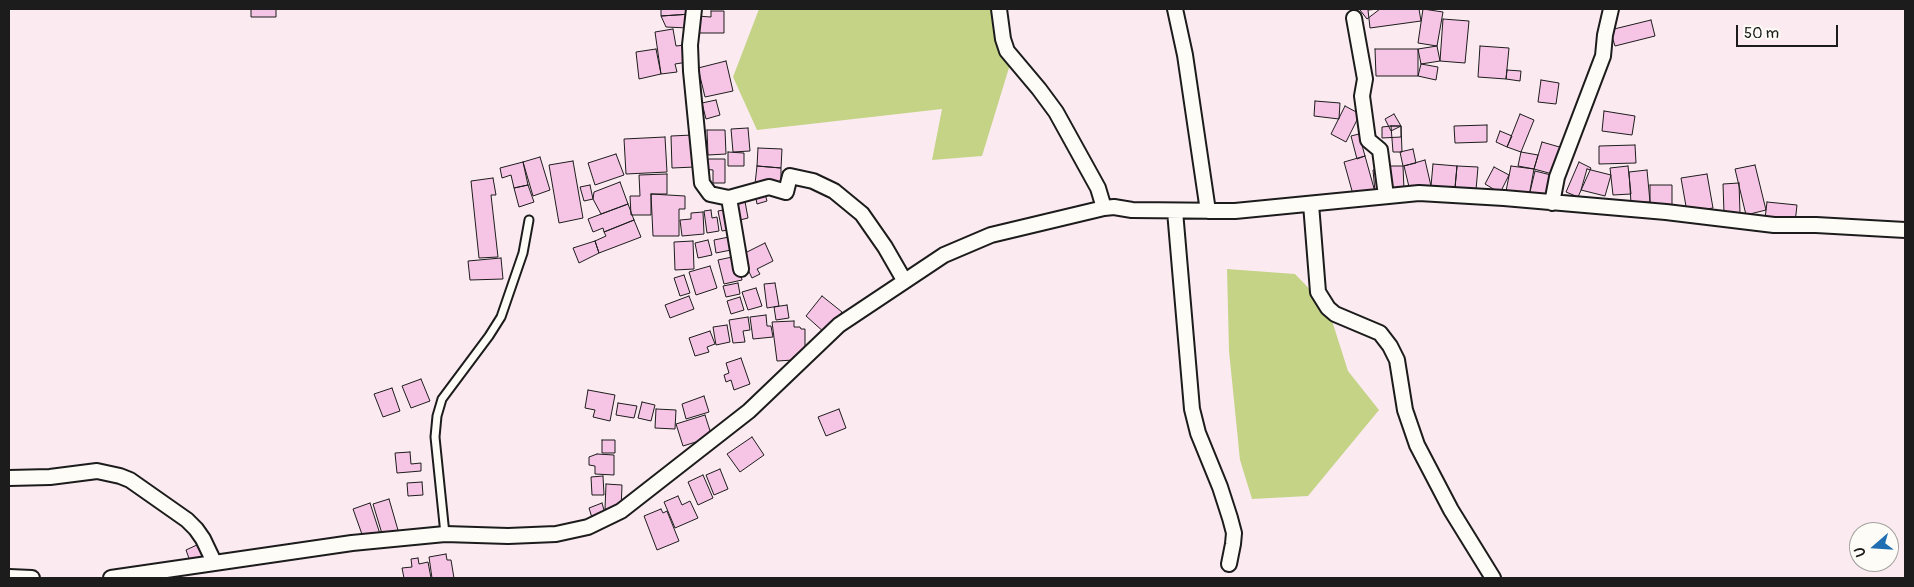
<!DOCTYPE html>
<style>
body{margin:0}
#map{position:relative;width:1914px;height:587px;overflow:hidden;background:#fbebf1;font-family:Pangolin,sans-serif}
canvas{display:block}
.frame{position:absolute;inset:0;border:10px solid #1c1c1c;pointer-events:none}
.north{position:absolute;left:1849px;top:522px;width:50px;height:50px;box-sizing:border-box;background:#fdfcf7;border:1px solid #a3a29f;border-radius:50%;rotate:251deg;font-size:14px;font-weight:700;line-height:20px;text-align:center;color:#1c1c1c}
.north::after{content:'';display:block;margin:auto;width:18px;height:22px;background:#1f6fb2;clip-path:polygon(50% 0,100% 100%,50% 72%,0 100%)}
.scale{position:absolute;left:1736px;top:25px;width:102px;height:22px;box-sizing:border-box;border:2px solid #1c1c1c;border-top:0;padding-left:6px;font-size:15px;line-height:18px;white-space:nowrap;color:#1c1c1c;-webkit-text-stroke:4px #fdfcf7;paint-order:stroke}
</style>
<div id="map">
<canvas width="1914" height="587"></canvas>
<div class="frame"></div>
<div class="north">U</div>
<div class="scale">50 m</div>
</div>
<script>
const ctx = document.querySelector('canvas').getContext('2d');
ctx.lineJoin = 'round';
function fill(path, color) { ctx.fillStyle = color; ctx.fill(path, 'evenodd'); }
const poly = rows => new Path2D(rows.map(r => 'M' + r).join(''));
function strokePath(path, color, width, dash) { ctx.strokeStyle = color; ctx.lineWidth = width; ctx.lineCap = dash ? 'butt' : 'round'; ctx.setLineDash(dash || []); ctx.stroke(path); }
fill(poly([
 [759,9,992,9,1012,58,982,156,932,160,942,109,757,130,733,77],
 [1227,269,1295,274,1328,308,1348,371,1379,410,1308,496,1252,499,1240,460,1229,351]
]), '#c5d387');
const building = poly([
 [251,9,276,9,276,17,251,17,251,9],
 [661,9,690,9,691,14,661,16,661,9],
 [1363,9,1380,9,1367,19,1360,10,1363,9],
 [1379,9,1419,9,1421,21,1370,28,1368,10,1379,9],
 [1423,9,1443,12,1437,46,1418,43,1423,9],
 [711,11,724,11,724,33,697,33,697,16,711,17,711,11],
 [691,14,688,28,666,27,661,16,691,14],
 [1443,19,1469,21,1465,63,1440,61,1443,19],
 [1651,20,1655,36,1615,46,1610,30,1651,20],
 [673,29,676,46,685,45,688,62,675,64,677,72,661,74,655,32,673,29],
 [1437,46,1440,61,1421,64,1418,49,1437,46],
 [1480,46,1509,48,1506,79,1478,77,1480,46],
 [656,49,661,74,639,79,636,52,656,49],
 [1375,49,1418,49,1418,76,1376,76,1375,49],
 [726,61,733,91,705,97,698,68,726,61],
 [1421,64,1438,67,1436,80,1418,76,1421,64],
 [1507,70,1521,71,1520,81,1506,79,1507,70],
 [1541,80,1559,83,1556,104,1538,102,1541,80],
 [716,100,720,115,706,119,702,103,716,100],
 [1315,101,1340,103,1339,119,1314,116,1315,101],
 [1345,106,1360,114,1346,142,1331,134,1345,106],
 [1604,111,1635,116,1632,135,1602,131,1604,111],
 [1394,114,1401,126,1391,131,1385,119,1394,114],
 [1520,114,1534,120,1521,152,1507,147,1520,114],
 [1487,125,1487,142,1455,143,1454,126,1487,125],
 [1391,126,1401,126,1402,152,1393,152,1391,126],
 [1391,126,1401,126,1401,137,1382,138,1382,127,1391,126],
 [748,128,750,151,733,152,731,129,748,128],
 [707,130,725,130,726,154,708,155,707,130],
 [1500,131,1512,136,1507,147,1496,142,1500,131],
 [1359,134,1365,156,1357,159,1351,136,1359,134],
 [693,135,695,167,672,168,671,136,693,135],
 [665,137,667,172,626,174,624,139,665,137],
 [1542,142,1563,148,1556,175,1534,169,1542,142],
 [1635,145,1636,163,1599,164,1599,146,1635,145],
 [758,148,782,149,781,168,757,166,758,148],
 [1413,149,1416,163,1403,166,1400,152,1413,149],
 [728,152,744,153,744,166,728,166,728,152],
 [1521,152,1538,155,1534,169,1518,166,1521,152],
 [616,154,624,175,595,185,588,163,616,154],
 [1365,156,1375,192,1354,198,1344,162,1365,156],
 [540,157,550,190,533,196,523,162,540,157],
 [703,159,725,159,725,183,713,183,713,170,703,169,703,159],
 [1425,160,1431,186,1410,191,1404,166,1425,160],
 [573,161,583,218,559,223,549,165,573,161],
 [523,162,528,185,514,188,511,175,502,178,500,168,523,162],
 [1579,162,1591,168,1578,197,1566,192,1579,162],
 [1433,164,1457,166,1455,188,1431,186,1433,164],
 [1755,165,1766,210,1746,215,1735,169,1755,165],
 [757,166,781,168,781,186,755,184,757,166],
 [1385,166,1403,166,1404,190,1386,191,1385,166],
 [1457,166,1478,167,1476,190,1455,188,1457,166],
 [1511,166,1534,169,1529,196,1506,191,1511,166],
 [1628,166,1631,194,1613,195,1610,168,1628,166],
 [1494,167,1509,175,1500,193,1485,184,1494,167],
 [1377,169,1379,192,1375,192,1373,170,1377,169],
 [1587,169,1611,175,1605,196,1581,190,1587,169],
 [1647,170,1650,202,1631,203,1629,172,1647,170],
 [1535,171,1555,176,1549,200,1529,196,1535,171],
 [667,174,667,194,651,194,651,215,631,215,630,196,640,196,639,175,667,174],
 [1707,174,1713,208,1687,212,1681,178,1707,174],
 [493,178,496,195,491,195,498,257,479,258,471,181,493,178],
 [620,182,628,204,601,214,593,199,594,192,620,182],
 [1739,183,1740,213,1724,213,1723,184,1739,183],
 [528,185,534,202,519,207,514,188,528,185],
 [590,185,593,199,584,201,580,187,590,185],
 [1650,185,1672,185,1672,207,1650,207,1650,185],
 [764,190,767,201,757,204,755,193,764,190],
 [651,194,685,196,685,209,679,209,679,236,653,236,651,194],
 [744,196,748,218,736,221,731,199,744,196],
 [1767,202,1797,205,1795,223,1765,219,1767,202],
 [628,204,634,220,604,232,603,228,593,232,588,219,628,204],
 [729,209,733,229,722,231,718,211,729,209],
 [711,210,712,218,717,217,719,231,707,233,704,211,711,210],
 [703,212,704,234,682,236,680,220,691,219,691,213,703,212],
 [634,220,641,237,599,253,595,241,606,236,604,232,634,220],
 [734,236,736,249,716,253,714,240,734,236],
 [708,240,712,255,698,258,695,243,708,240],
 [595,241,599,253,579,263,573,248,595,241],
 [693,241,694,269,675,270,674,242,693,241],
 [765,243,773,261,757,269,760,274,752,278,741,255,765,243],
 [737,256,742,280,724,284,718,260,737,256],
 [501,258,503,279,470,280,468,261,501,258],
 [710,266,717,288,696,295,689,272,710,266],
 [684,275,690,293,680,296,674,278,684,275],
 [738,283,740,294,726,297,723,286,738,283],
 [775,283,779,306,767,308,764,284,775,283],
 [756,288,762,306,748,310,742,292,756,288],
 [689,296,694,309,670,318,665,305,689,296],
 [822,296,842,312,825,333,806,316,822,296],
 [740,297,744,310,731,314,727,301,740,297],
 [787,305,789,318,776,320,774,307,787,305],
 [766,315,767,326,771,326,773,337,753,339,750,317,766,315],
 [748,317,750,330,743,331,745,342,733,343,729,320,748,317],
 [794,321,794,327,800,327,801,329,805,329,805,356,793,357,794,360,777,361,772,322,794,321],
 [727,325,730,342,716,345,713,327,727,325],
 [710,331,715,344,707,347,709,352,695,356,689,338,710,331],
 [741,358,750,384,734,390,731,380,726,382,724,375,729,373,726,363,741,358],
 [421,379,430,401,411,408,402,386,421,379],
 [392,388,400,411,383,417,374,394,392,388],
 [588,390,615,395,610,421,593,417,595,410,585,408,588,390],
 [704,396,709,412,686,419,682,404,704,396],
 [642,402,655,405,651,421,638,418,642,402],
 [618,403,637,406,634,418,616,415,618,403],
 [656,409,676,410,675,429,655,428,656,409],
 [839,409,846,428,826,436,818,417,839,409],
 [705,415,712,437,683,446,676,424,705,415],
 [752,437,764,455,740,472,727,454,752,437],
 [602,440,615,440,615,453,602,453,602,440],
 [410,452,411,464,421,463,421,471,397,473,395,453,410,452],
 [597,454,614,455,614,475,595,474,595,466,589,465,589,457,597,454],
 [720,469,728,489,714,495,706,475,720,469],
 [703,475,713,498,698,505,688,482,703,475],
 [603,476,604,495,592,495,591,477,603,476],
 [422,482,423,495,408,496,407,483,422,482],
 [606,484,622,485,621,510,605,509,606,484],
 [678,496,682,505,690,501,698,518,675,528,664,502,678,496],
 [389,499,400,537,383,537,373,504,389,499],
 [370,503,380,534,364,540,353,509,370,503],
 [602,503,606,517,593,521,589,508,602,503],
 [661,509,663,513,667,511,679,541,657,550,644,516,661,509],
 [199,544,205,559,191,564,186,550,199,544],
 [446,554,447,560,451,560,454,578,432,578,429,557,446,554],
 [418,558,419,564,428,562,431,578,404,578,402,568,412,567,411,559,418,558]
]);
fill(building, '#f6c4e4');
strokePath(building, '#1c1c1c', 1);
const service = poly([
 [445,534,435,437,437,416,442,399,489,336,501,317,523,253,529,220]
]);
const minor = poly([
 [694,9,690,45,691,71,702,183,710,194,729,198],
 [999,9,1003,39,1007,51,1039,89,1056,112,1098,188,1104,208],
 [1175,9,1185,55,1208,211],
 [1354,18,1365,79,1362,96,1368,140,1380,150,1386,196],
 [1552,203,1557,177,1603,56,1605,35,1611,9],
 [1311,204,1318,292,1328,308,1335,314,1380,333,1390,346,1397,360,1405,410,1417,445,1451,510,1493,578],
 [1175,211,1192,409,1198,433,1220,487,1230,518,1234,533,1233,544,1229,564],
 [741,269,729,198,769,187,786,192,790,176,813,181,834,191,862,214,885,247,904,280],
 [9,478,50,477,97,471,120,476,130,480,187,520,196,529,203,539,214,562],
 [9,577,32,578],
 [111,578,352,543,445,534,508,536,556,534,588,527,621,511,749,411,839,325,944,255,991,235,1104,208,1114,207,1132,210,1235,211,1419,193,1504,198,1666,212,1774,225,1816,225,1905,230]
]);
strokePath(service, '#1c1c1c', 11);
strokePath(minor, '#1c1c1c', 18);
strokePath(service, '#fdfcf7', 7);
strokePath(minor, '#fdfcf7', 14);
</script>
